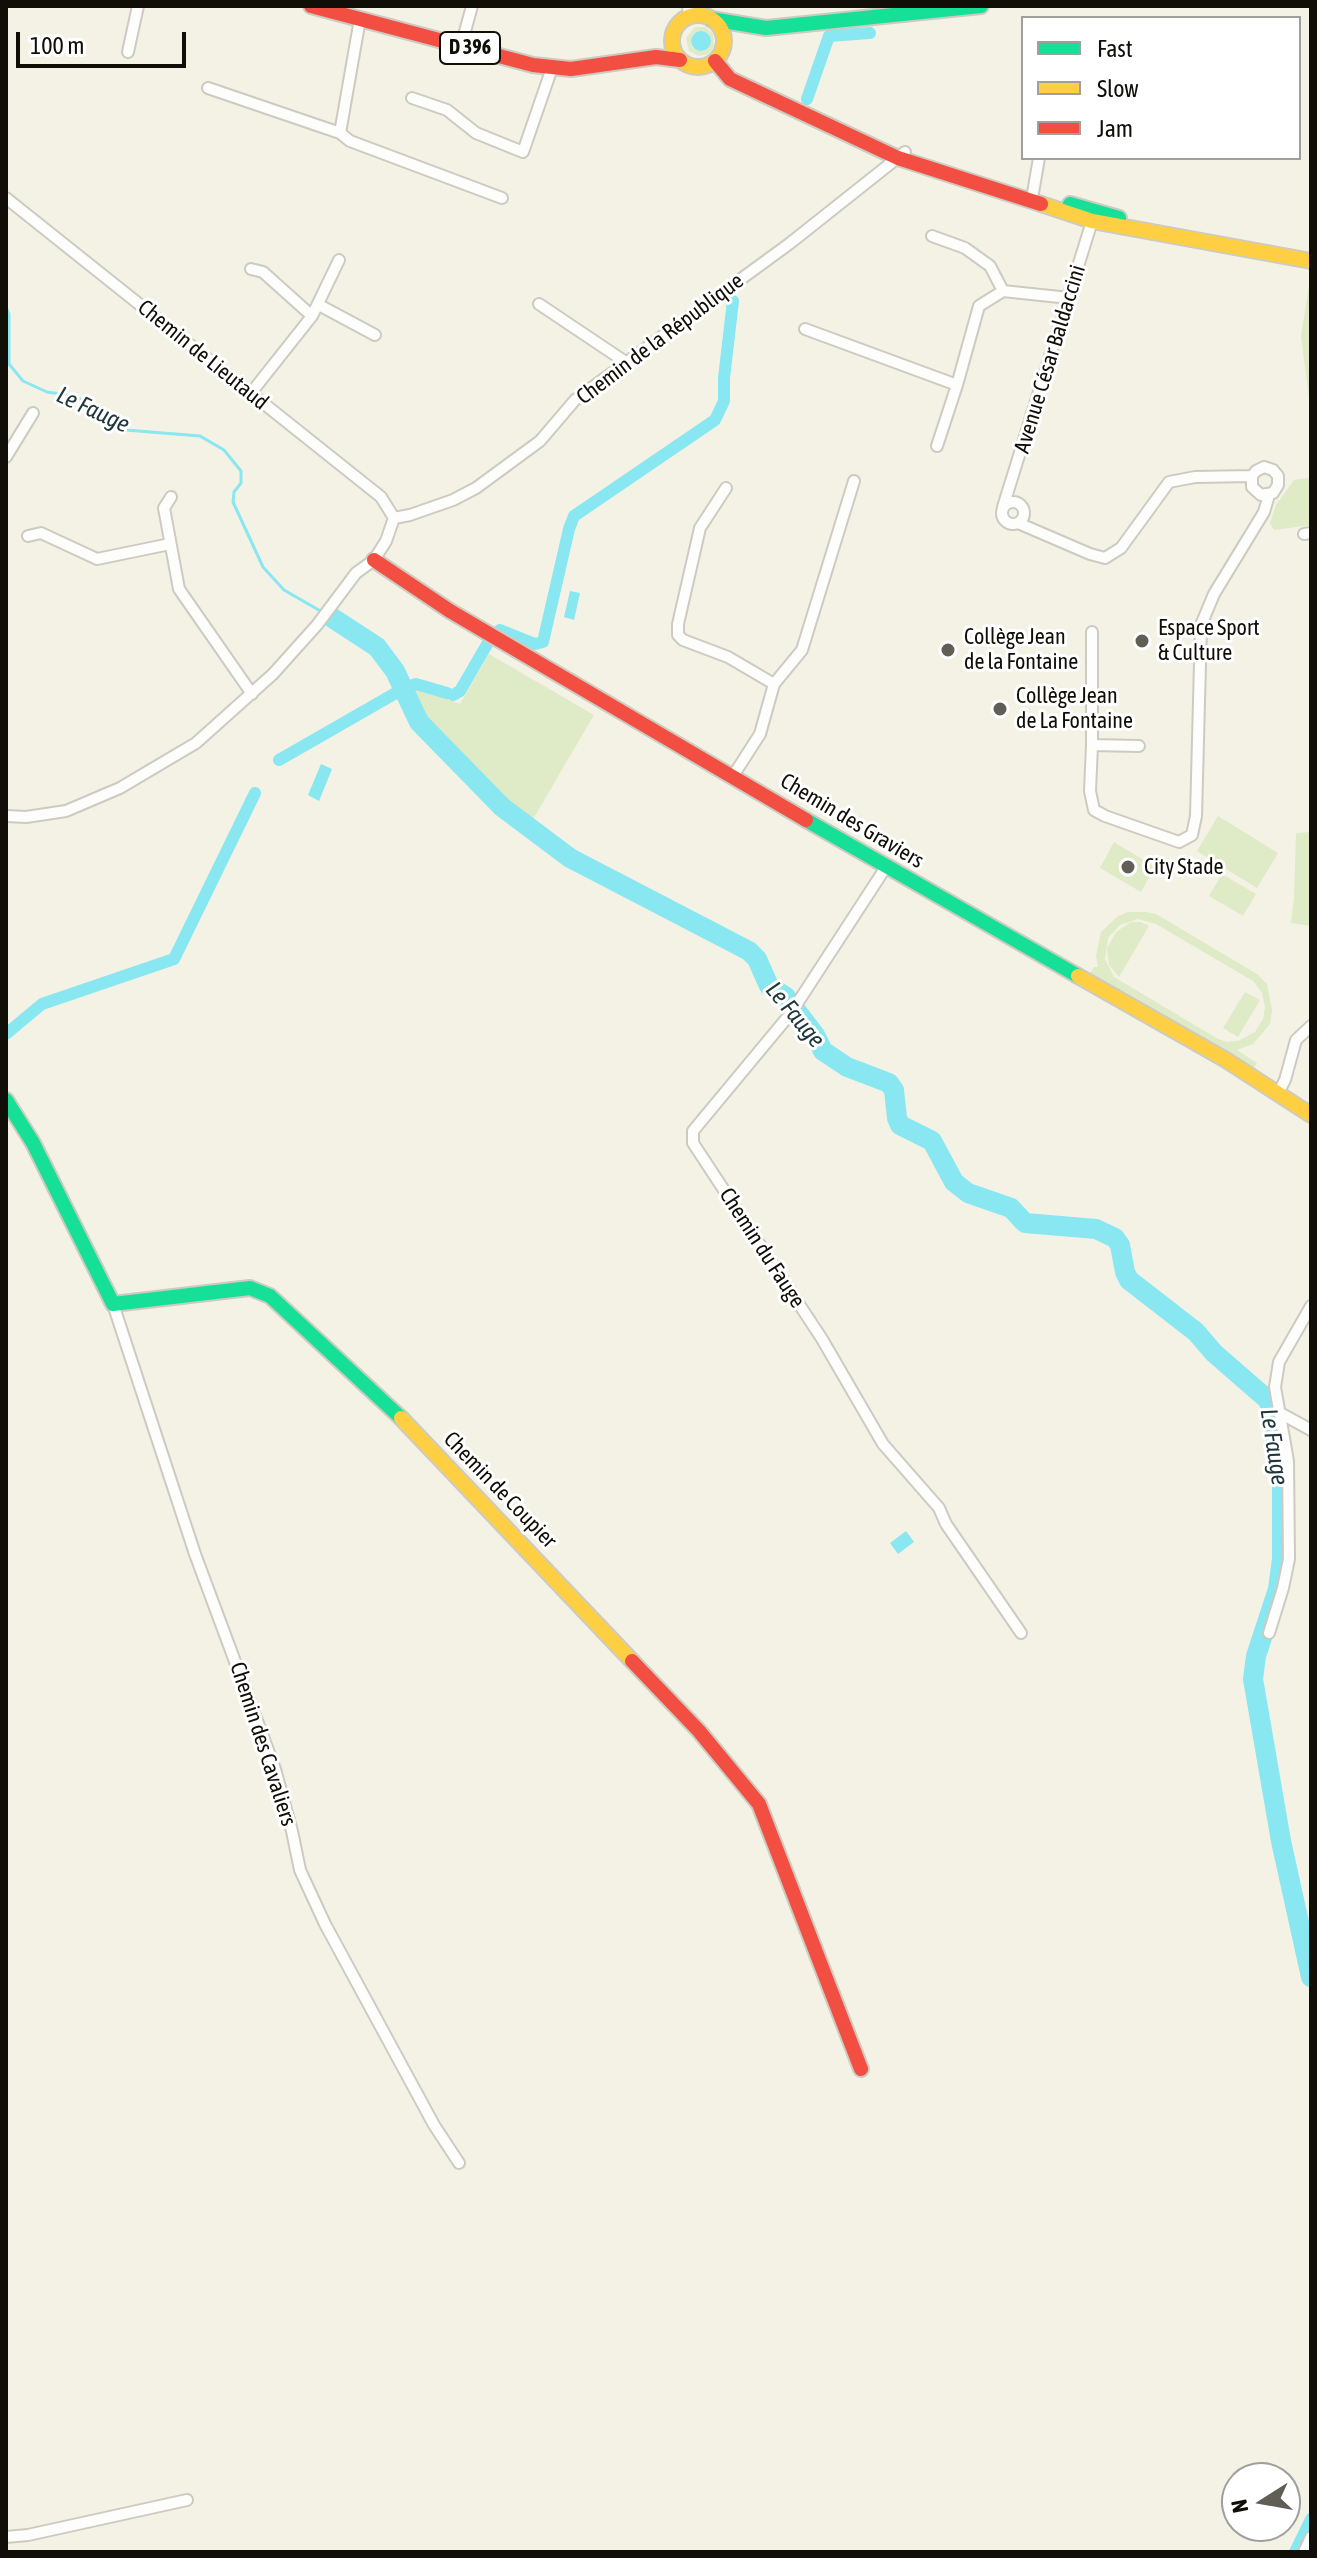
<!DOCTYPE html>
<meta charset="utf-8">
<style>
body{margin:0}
#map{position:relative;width:1317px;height:2558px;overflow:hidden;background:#f4f2e5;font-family:"Asap Condensed",sans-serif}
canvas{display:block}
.frame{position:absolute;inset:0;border:8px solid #100e07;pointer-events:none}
.legend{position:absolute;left:1021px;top:16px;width:280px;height:144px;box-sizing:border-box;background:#fff;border:2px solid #9f9f9c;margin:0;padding:10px 14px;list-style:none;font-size:24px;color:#100e07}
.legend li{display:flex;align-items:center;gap:16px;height:40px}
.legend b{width:40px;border:2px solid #9f9f9c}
.north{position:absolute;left:1221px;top:2462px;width:80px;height:80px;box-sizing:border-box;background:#fff;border:2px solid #9f9f9c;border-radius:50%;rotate:259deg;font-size:22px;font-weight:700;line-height:32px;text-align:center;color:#100e07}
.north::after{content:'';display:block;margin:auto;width:28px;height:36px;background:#605e55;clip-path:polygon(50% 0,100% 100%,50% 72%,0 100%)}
.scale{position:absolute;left:16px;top:32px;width:170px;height:36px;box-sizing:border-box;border:4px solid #100e07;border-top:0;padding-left:10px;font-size:24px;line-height:28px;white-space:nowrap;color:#100e07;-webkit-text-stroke:6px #fff;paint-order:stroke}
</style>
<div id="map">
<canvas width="1317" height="2558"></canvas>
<div class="frame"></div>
<ul class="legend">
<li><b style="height:10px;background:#16e098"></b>Fast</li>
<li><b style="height:10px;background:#ffcf43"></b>Slow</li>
<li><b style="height:10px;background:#f24e42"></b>Jam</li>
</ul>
<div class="north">N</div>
<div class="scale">100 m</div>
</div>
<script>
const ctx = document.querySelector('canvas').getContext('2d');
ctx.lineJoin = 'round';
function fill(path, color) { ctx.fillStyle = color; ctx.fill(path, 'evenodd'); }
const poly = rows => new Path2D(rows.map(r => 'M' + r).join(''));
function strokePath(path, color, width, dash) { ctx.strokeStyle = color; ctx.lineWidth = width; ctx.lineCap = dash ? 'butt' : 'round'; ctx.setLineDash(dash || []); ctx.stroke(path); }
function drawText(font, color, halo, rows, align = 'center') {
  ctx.font = font + ' "Asap Condensed",sans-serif'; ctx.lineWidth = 6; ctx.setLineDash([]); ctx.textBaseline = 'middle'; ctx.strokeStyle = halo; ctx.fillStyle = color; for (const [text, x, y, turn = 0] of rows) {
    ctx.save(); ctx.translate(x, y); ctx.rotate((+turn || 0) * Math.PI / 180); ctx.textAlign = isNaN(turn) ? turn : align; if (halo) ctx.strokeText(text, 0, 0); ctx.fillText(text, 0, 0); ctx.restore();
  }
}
fill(poly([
 [695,27,705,27,713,33,714,47,708,54,699,56,689,51,686,38],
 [698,31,711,44,704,51,693,48,691,45,692,35],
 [1310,279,1311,279,1311,413,1301,336],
 [1307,478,1311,480,1311,525,1274,530,1270,523,1276,505,1294,480],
 [489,654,594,715,529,826,493,798,422,724,407,691,418,687,460,704],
 [1218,816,1278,853,1257,888,1197,851],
 [1311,832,1311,926,1291,923,1294,898,1296,833],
 [1114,842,1155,867,1141,892,1100,868],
 [1222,874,1256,894,1243,916,1209,896],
 [1128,912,1146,912,1156,914,1257,974,1267,984,1272,1010,1270,1024,1253,1044,1237,1050,1257,1063,1253,1070,1090,973,1094,967,1098,967,1096,956,1101,932,1118,916],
 [1138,919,1156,924,1253,981,1262,993,1265,1007,1263,1019,1255,1032,1238,1041,1227,1042,1218,1039,1114,977,1105,959,1108,938,1120,925],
 [1131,922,1141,922,1149,926,1119,977,1109,965,1107,948,1116,932],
 [1245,992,1260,1000,1238,1037,1223,1028]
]), '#dfeac6');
fill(poly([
 '691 41a10 10 0 1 1 20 0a10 10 0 1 1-20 0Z',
 [570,591,580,593,574,620,564,617],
 [321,764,332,769,319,801,308,795],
 [906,1531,914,1542,898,1554,890,1543]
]), '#88e7f1');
strokePath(poly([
 [6,307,9,314,9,364,23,381,47,392,74,396,88,403,114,425,126,430,200,436,224,450,241,471,241,483,234,492,233,502,263,567,284,590,331,617]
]), '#88e7f1', 3);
strokePath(poly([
 [807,99,829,36,870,33],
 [496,633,500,630,535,644,543,642,569,529,574,516,715,420,724,401,724,378,733,301],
 [407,687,416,684,447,693],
 [453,695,460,691,489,641],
 [279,760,401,690],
 [6,1034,42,1004,174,959,255,793],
 [1295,2552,1311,2519]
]), '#88e7f1', 12);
strokePath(poly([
 [331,617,377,647,395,671,419,722,502,807,570,858,749,951,757,959,769,986,786,997,815,1035,823,1051,847,1067,889,1083,894,1090,897,1118,900,1125,932,1141,954,1182,968,1193,1011,1208,1025,1223,1096,1229,1115,1238,1120,1245,1125,1272,1129,1280,1196,1332,1214,1353,1268,1400,1272,1411,1282,1478,1282,1559,1278,1589,1256,1656,1253,1679,1281,1841,1311,1977]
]), '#88e7f1', 20);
const street = poly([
 [688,6,689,17],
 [360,19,340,133,350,141,502,198],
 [461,46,472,6],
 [128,52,138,6],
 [208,88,340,133],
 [412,98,447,110,476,133,523,152,552,68],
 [1033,193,1039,158],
 [6,198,381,497,394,518],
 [932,236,965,248,990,266,1003,291],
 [251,269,263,272,312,316],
 [539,304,627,363],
 [319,305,375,335],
 [805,329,957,385],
 [251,393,312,316,339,260],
 [937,446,957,385,979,306,1003,291,1069,298],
 [6,457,33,413],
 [726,488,700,528,678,624,678,635,683,640,728,657,774,684],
 [171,497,164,508,179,589,252,694],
 '1002 513a11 11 0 1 1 22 0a11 11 0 1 1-22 0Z',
 [1003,507,1094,215],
 [394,518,410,515,453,500,476,488,540,441,575,400,789,244,905,152],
 [1018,523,1090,554,1105,558,1121,548,1169,482,1195,477,1252,476,1256,471,1264,467,1273,470,1278,476,1278,485,1273,493,1261,495,1252,487,1252,476],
 [1304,534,1311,533],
 [28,536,41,533,97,559,170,544],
 [1092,745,1092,632],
 [1139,746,1092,745,1090,791,1094,810,1105,816,1179,842,1192,835,1196,816,1201,625,1214,594,1264,512,1269,495],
 [733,776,760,734,774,684,802,650,854,481],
 [6,816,26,817,66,811,120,788,196,743,273,674,317,625,356,573,374,560,386,541,394,518],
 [886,867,791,1013,693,1131,693,1143,822,1339,883,1444,939,1508,946,1524,1021,1633],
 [1277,1095,1285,1080,1296,1040,1311,1026],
 [113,1304,195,1554,275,1769,292,1831,300,1870,325,1924,434,2125,459,2163],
 [1280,1413,1311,1430],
 [1269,1633,1283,1588,1289,1559,1288,1461,1275,1387,1279,1362,1311,1306],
 [6,2537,28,2535,187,2500],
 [1304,2552,1311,2537]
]);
const fast = poly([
 [711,19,766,28,981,6],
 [1070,204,1119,218],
 [806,820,1078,976],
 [6,1100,33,1143,113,1304,250,1288,270,1296,401,1418]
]);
const slow = poly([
 '672 41a26 26 0 1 1 52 0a26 26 0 1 1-52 0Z',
 [1041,204,1092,221,1311,261],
 [1078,976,1226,1060,1311,1115],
 [401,1418,632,1661]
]);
const jam = poly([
 [311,6,533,65,571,69,656,57,680,60],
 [715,61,730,79,898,158,1041,204],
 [374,560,450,611,806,820],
 [632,1661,699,1731,759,1804,861,2069]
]);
strokePath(street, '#cdcbc1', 14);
strokePath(fast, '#cdcbc1', 18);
strokePath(slow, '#cdcbc1', 18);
strokePath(jam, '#cdcbc1', 18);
strokePath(street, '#fdfdfb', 10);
strokePath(fast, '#16e098', 14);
strokePath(slow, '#ffcf43', 14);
strokePath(jam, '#f24e42', 14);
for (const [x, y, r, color] of [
 [1142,641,8,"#605e55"],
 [948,650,8,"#605e55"],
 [1000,709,8,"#605e55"],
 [1128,867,8,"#605e55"]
]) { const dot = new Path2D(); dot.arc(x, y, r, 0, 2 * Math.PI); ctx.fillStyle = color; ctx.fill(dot); strokePath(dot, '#fff', 3); }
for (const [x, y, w] of [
 [470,48,60]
]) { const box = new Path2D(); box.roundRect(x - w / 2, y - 16, w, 32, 6); ctx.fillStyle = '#fff'; ctx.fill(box); strokePath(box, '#100e07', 2); }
drawText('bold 20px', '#100e07', null, [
 ["D 396",470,48]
]);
drawText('22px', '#100e07', '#fff', [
 ["Chemin de la République",660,339,-37],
 ["Chemin de Lieutaud",203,355,39],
 ["Avenue César Baldaccini",1050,359,-73],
 ["Chemin des Graviers",852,821,31],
 ["Chemin du Fauge",762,1248,57],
 ["Chemin de Coupier",500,1490,46],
 ["Chemin des Cavaliers",263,1744,72]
]);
drawText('22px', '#100e07', '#fff', [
 ["Espace Sport",1158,628],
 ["& Culture",1158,653],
 ["Collège Jean",964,637],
 ["de la Fontaine",964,662],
 ["Collège Jean",1016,696],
 ["de La Fontaine",1016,721],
 ["City Stade",1144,867]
], 'left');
drawText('italic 24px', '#20383b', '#fff', [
 ["Le Fauge",93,410,25],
 ["Le Fauge",795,1015,50],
 ["Le Fauge",1274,1447,81]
]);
</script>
